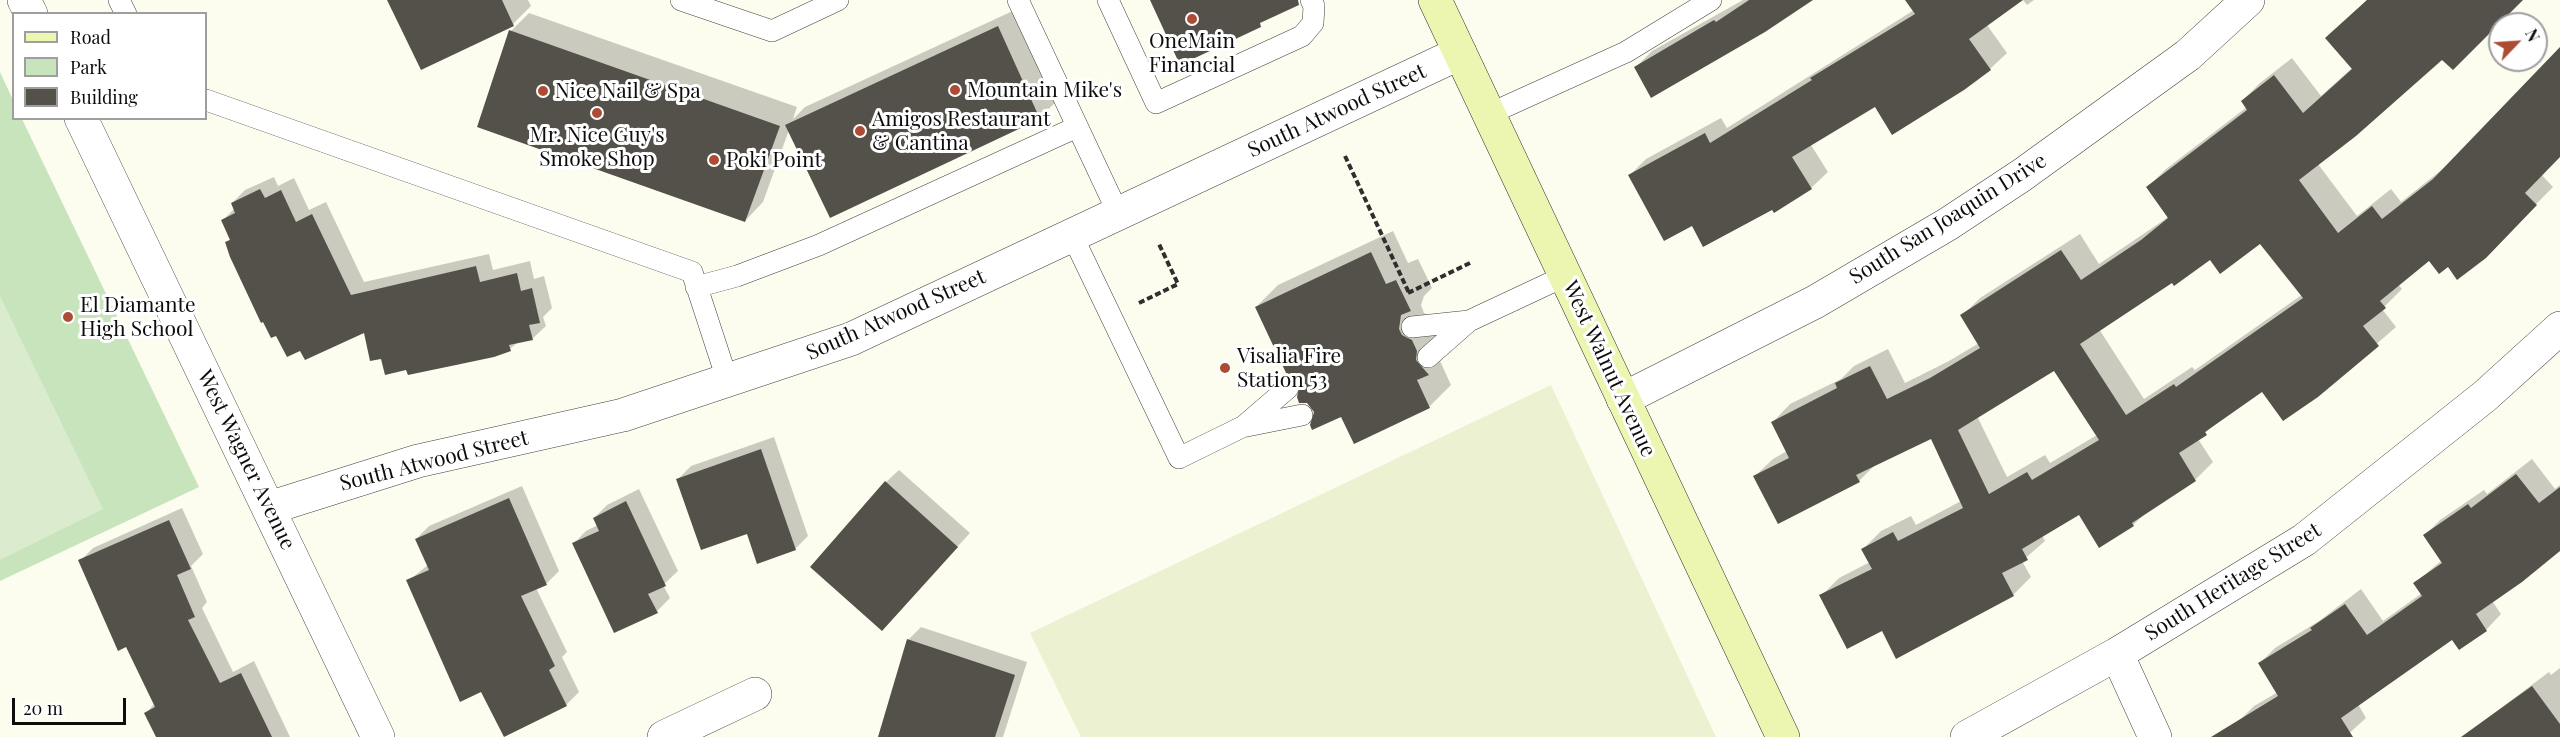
<!DOCTYPE html>
<style>
body{margin:0}
#map{position:relative;width:2560px;height:737px;overflow:hidden;background:#fdfdef;font-family:"Playfair Display",serif}
canvas{display:block}
.legend{position:absolute;left:12px;top:12px;width:195px;height:108px;box-sizing:border-box;background:#fff;border:2px solid #9e9e9e;margin:0;padding:8px 10px;list-style:none;font-size:18px;color:#0d0d0d}
.legend li{display:flex;align-items:center;gap:12px;height:30px}
.legend b{width:30px;border:2px solid #9e9e9e}
.north{position:absolute;left:2488px;top:12px;width:60px;height:60px;box-sizing:border-box;background:#fff;border:2px solid #9e9e9e;border-radius:50%;rotate:65deg;font-size:16px;font-weight:700;line-height:24px;text-align:center;color:#0d0d0d}
.north::after{content:'';display:block;margin:auto;width:21px;height:27px;background:#ad4c35;clip-path:polygon(50% 0,100% 100%,50% 72%,0 100%)}
.scale{position:absolute;left:12px;top:698px;width:114px;height:27px;box-sizing:border-box;border:3px solid #0d0d0d;border-top:0;padding-left:8px;font-size:18px;line-height:21px;white-space:nowrap;color:#0d0d0d;-webkit-text-stroke:4px #fff;paint-order:stroke}
</style>
<div id="map">
<canvas width="2560" height="737"></canvas>
<ul class="legend">
<li><b style="height:8px;background:#edf6b1"></b>Road</li>
<li><b style="height:16px;background:#c7e4bc"></b>Park</li>
<li><b style="height:16px;background:#54514b"></b>Building</li>
</ul>
<div class="north">N</div>
<div class="scale">20 m</div>
</div>
<script>
const ctx = document.querySelector('canvas').getContext('2d');
ctx.lineJoin = 'round';
function fill(path, color) { ctx.fillStyle = color; ctx.fill(path, 'evenodd'); }
const poly = rows => new Path2D(rows.map(r => 'M' + r).join(''));
function strokePath(path, color, width, dash) { ctx.strokeStyle = color; ctx.lineWidth = width; ctx.lineCap = dash ? 'butt' : 'round'; ctx.setLineDash(dash || []); ctx.stroke(path); }
function drawText(font, color, halo, rows, align = 'center') {
  ctx.font = font + ' "Playfair Display",serif'; ctx.lineWidth = 6; ctx.setLineDash([]); ctx.textBaseline = 'middle'; ctx.strokeStyle = halo; ctx.fillStyle = color; for (const [text, x, y, turn = 0] of rows) {
    ctx.save(); ctx.translate(x, y); ctx.rotate((+turn || 0) * Math.PI / 180); ctx.textAlign = isNaN(turn) ? turn : align; if (halo) ctx.strokeText(text, 0, 0); ctx.fillText(text, 0, 0); ctx.restore();
  }
}
fill(poly([
 [1551,385,1716,737,1081,737,1030,633]
]), '#ecf1d1');
fill(poly([
 [0,72,13,100,14,118,22,119,199,487,0,581]
]), '#c7e4bc');
fill(poly([
 [0,296,103,509,0,560]
]), '#daeccd');
fill(poly([
 [389,0,528,0,531,6,513,24],
 [1743,0,1810,0,1636,67,1652,51],
 [1906,0,2020,0,1987,25,2007,53,1990,69,1964,89,1875,105,1811,145,1828,172,1811,188,1773,208,1693,224,1630,175,1646,159,1721,118,1727,128,1914,10],
 [2023,0,2034,0,2027,5],
 [2367,0,2521,0,2442,58,2318,164,2357,216,2391,189,2401,202,2449,164,2560,48,2560,156,2541,174,2553,187,2485,256,2448,265,2429,259,2398,284,2402,289,2382,309,2396,327,2317,396,2263,390,2222,418,2198,439,2213,462,2195,480,2148,511,2133,525,2080,513,2042,535,2045,541,2022,561,2031,577,2013,595,1897,657,1883,629,1821,596,1839,578,1870,562,1863,549,1881,531,1911,516,1916,525,1961,501,1932,437,1875,465,1859,481,1755,476,1773,459,1787,451,1773,422,1790,404,1841,379,1854,366,1888,349,1905,383,1949,361,1979,343,1962,316,1980,298,2080,234,2099,264,2161,222,2169,216,2148,187,2166,169,2247,107,2242,101,2260,83,2292,58,2321,96,2353,67,2327,38],
 [2261,242,2303,294,2195,370,2192,367,2144,399,2099,329,2211,258],
 [2055,369,2097,435,2050,463,2045,455,2007,477,1977,416],
 [1017,9,1058,100,1039,118,789,130,763,202,745,221,511,31,529,13,797,107,793,119,805,107],
 [274,177,278,186,294,178,309,210,326,202,364,282,489,254,493,270,530,261,534,279,544,276,552,308,543,317,546,326,533,338,518,342,510,349,457,365,409,373,408,368,382,357,365,331,300,349,276,334,264,320,227,242,231,238,223,220,235,208,232,203,245,190],
 [1393,231,1408,263,1418,259,1432,288,1424,296,1421,305,1424,313,1434,318,1450,352,1440,361,1451,385,1429,407,1342,415,1316,412,1256,307,1278,285],
 [774,437,808,536,795,549,748,532,678,479,691,466],
 [2532,459,2555,489,2560,485,2560,550,2492,601,2501,614,2486,630,2453,638,2358,704,2366,718,2345,737,2248,737,2238,722,2254,706,2278,692,2260,663,2275,648,2319,621,2361,589,2383,621,2422,593,2415,583,2442,560,2425,535,2440,520,2484,490,2487,494],
 [899,470,970,533,882,629,886,482],
 [522,486,559,571,546,584,536,588,567,652,562,657,579,692,566,705,482,690,408,581,428,565,416,539,429,526],
 [639,489,678,571,663,585,670,598,657,611,573,544,586,531,598,525,594,518,607,505],
 [182,508,203,554,191,566,207,602,202,608,233,672,254,661,290,737,157,737,146,713,155,703,127,645,80,561,93,548],
 [921,627,1027,662,1003,737,879,737,908,640],
 [2560,668,2560,737,2462,737,2549,672,2551,675]
]), '#0003');
fill(poly([
 [387,0,502,0,514,26,421,70],
 [1150,0,1298,0,1299,5,1260,23,1261,27,1180,65],
 [1749,0,1813,0,1765,32,1651,98,1634,67,1714,20,1716,22],
 [1905,0,2023,0,1969,39,1991,70,1964,90,1892,135,1875,107,1792,157,1812,189,1774,213,1772,210,1703,247,1692,226,1664,241,1628,175,1705,133,1710,143,1812,80,1810,78,1915,14],
 [2367,0,2523,0,2453,70,2442,60,2356,136,2299,180,2338,233,2372,206,2382,219,2433,179,2560,47,2560,157,2525,193,2537,205,2486,258,2457,280,2448,267,2439,274,2429,261,2380,301,2386,308,2363,326,2379,346,2318,397,2283,421,2262,392,2205,432,2207,435,2179,453,2196,481,2132,523,2134,526,2099,548,2079,515,2022,549,2028,560,2002,573,2014,596,1896,659,1882,631,1847,649,1819,595,1872,569,1861,549,1893,532,1898,541,1963,508,1931,439,1856,475,1860,482,1778,524,1753,476,1789,458,1771,422,1837,388,1835,383,1870,366,1887,399,1930,378,1980,348,1960,315,2061,250,2081,280,2141,240,2168,218,2146,187,2247,110,2241,101,2274,75,2303,113,2352,69,2325,38],
 [2260,244,2303,298,2176,387,2174,384,2126,415,2080,344,2172,283,2174,286,2210,260,2220,274],
 [2054,371,2099,440,2032,480,2027,472,1989,494,1958,430],
 [998,26,1040,119,830,218,785,125],
 [509,30,780,126,745,222,477,127],
 [260,189,265,198,281,190,296,222,312,214,351,295,476,266,480,282,517,273,521,291,532,288,540,323,529,325,533,340,509,345,511,351,494,357,408,375,406,370,385,375,381,359,370,361,364,333,305,360,300,351,287,357,276,336,271,338,263,322,261,323,230,257,225,242,230,240,221,220,235,213,231,203],
 [1371,252,1386,284,1396,280,1411,311,1401,315,1399,329,1402,335,1412,340,1417,351,1416,360,1429,375,1417,380,1430,408,1354,444,1341,417,1312,430,1310,425,1314,412,1307,403,1299,403,1297,397,1300,385,1297,379,1287,375,1255,307],
 [761,449,796,550,757,564,747,534,701,550,676,479],
 [2516,474,2539,503,2560,487,2560,551,2522,582,2476,614,2487,631,2459,650,2452,640,2341,718,2353,737,2211,737,2278,696,2258,663,2312,630,2310,628,2345,604,2367,635,2422,596,2413,583,2442,563,2423,535,2468,504,2471,508],
 [885,481,958,547,882,631,810,567],
 [509,498,547,585,521,596,555,666,549,670,567,706,504,737,481,692,460,702,406,580,429,570,415,539],
 [626,501,666,586,648,594,658,613,614,633,572,543,599,531,593,518],
 [169,520,191,569,177,575,195,617,188,620,220,683,241,673,272,737,156,737,144,713,155,707,126,647,118,651,78,560],
 [907,639,1015,675,995,737,878,737],
 [2532,686,2560,724,2560,737,2461,737]
]), '#54514b');
const service = poly([
 [119,0,126,14],
 [681,0,772,31,838,0],
 [1018,0,1118,213],
 [1108,0,1156,103,1302,36,1313,23,1314,6,1311,0],
 [206,100,692,272,728,382],
 [1489,114,1626,52,1711,0],
 [1072,235,1179,458,1242,427,1302,415],
 [696,287,737,276,819,245,1077,127],
 [1412,327,1469,321],
 [1428,357,1469,321,1565,276],
 [1245,425,1288,388]
]);
const minor = poly([
 [24,0,31,14],
 [81,118,378,737],
 [1623,399,1815,302,1948,224,2022,175,2188,55,2248,0],
 [269,508,418,461,623,415,851,339,1460,53],
 [2117,654,2155,737],
 [664,737,755,694],
 [1967,737,2117,654,2304,540,2485,396,2560,328]
]);
const secondary = poly([
 [1435,0,1783,737]
]);
strokePath(service, '#404040', 22);
strokePath(minor, '#404040', 34);
strokePath(secondary, '#2f2f2f', 34);
strokePath(poly([
 [1345,156,1409,293],
 [1408,293,1470,263],
 [1139,303,1178,284,1159,244]
]), '#2f2f2f', 4, [6, 3]);
strokePath(service, '#fff', 21);
strokePath(minor, '#fff', 33);
strokePath(secondary, '#edf6b1', 33);
for (const [x, y, r, color] of [
 [1192,19,6,"#ad4c35"],
 [955,90,6,"#ad4c35"],
 [543,91,6,"#ad4c35"],
 [597,113,6,"#ad4c35"],
 [860,131,6,"#ad4c35"],
 [714,160,6,"#ad4c35"],
 [68,317,6,"#ad4c35"],
 [1225,368,6,"#ad4c35"]
]) { const dot = new Path2D(); dot.arc(x, y, r, 0, 2 * Math.PI); ctx.fillStyle = color; ctx.fill(dot); strokePath(dot, '#fff', 2); }
drawText('21px', '#0d0d0d', '#fff', [
 ["OneMain",1192,41,"center"],
 ["Financial",1192,65,"center"],
 ["Mountain Mike's",967,90],
 ["Nice Nail & Spa",555,91],
 ["Amigos Restaurant",872,119],
 ["& Cantina",872,143],
 ["Mr. Nice Guy's",597,135,"center"],
 ["Smoke Shop",597,159,"center"],
 ["Poki Point",726,160],
 ["El Diamante",80,305],
 ["High School",80,329],
 ["Visalia Fire",1237,356],
 ["Station 53",1237,380]
], 'left');
drawText('21px', '#0d0d0d', '#fff', [
 ["South Atwood Street",1337,111,-25],
 ["South San Joaquin Drive",1948,219,-32],
 ["South Atwood Street",896,315,-24],
 ["West Walnut Avenue",1609,369,65],
 ["West Wagner Avenue",246,460,64],
 ["South Atwood Street",434,461,-14],
 ["South Heritage Street",2233,582,-32]
]);
</script>
